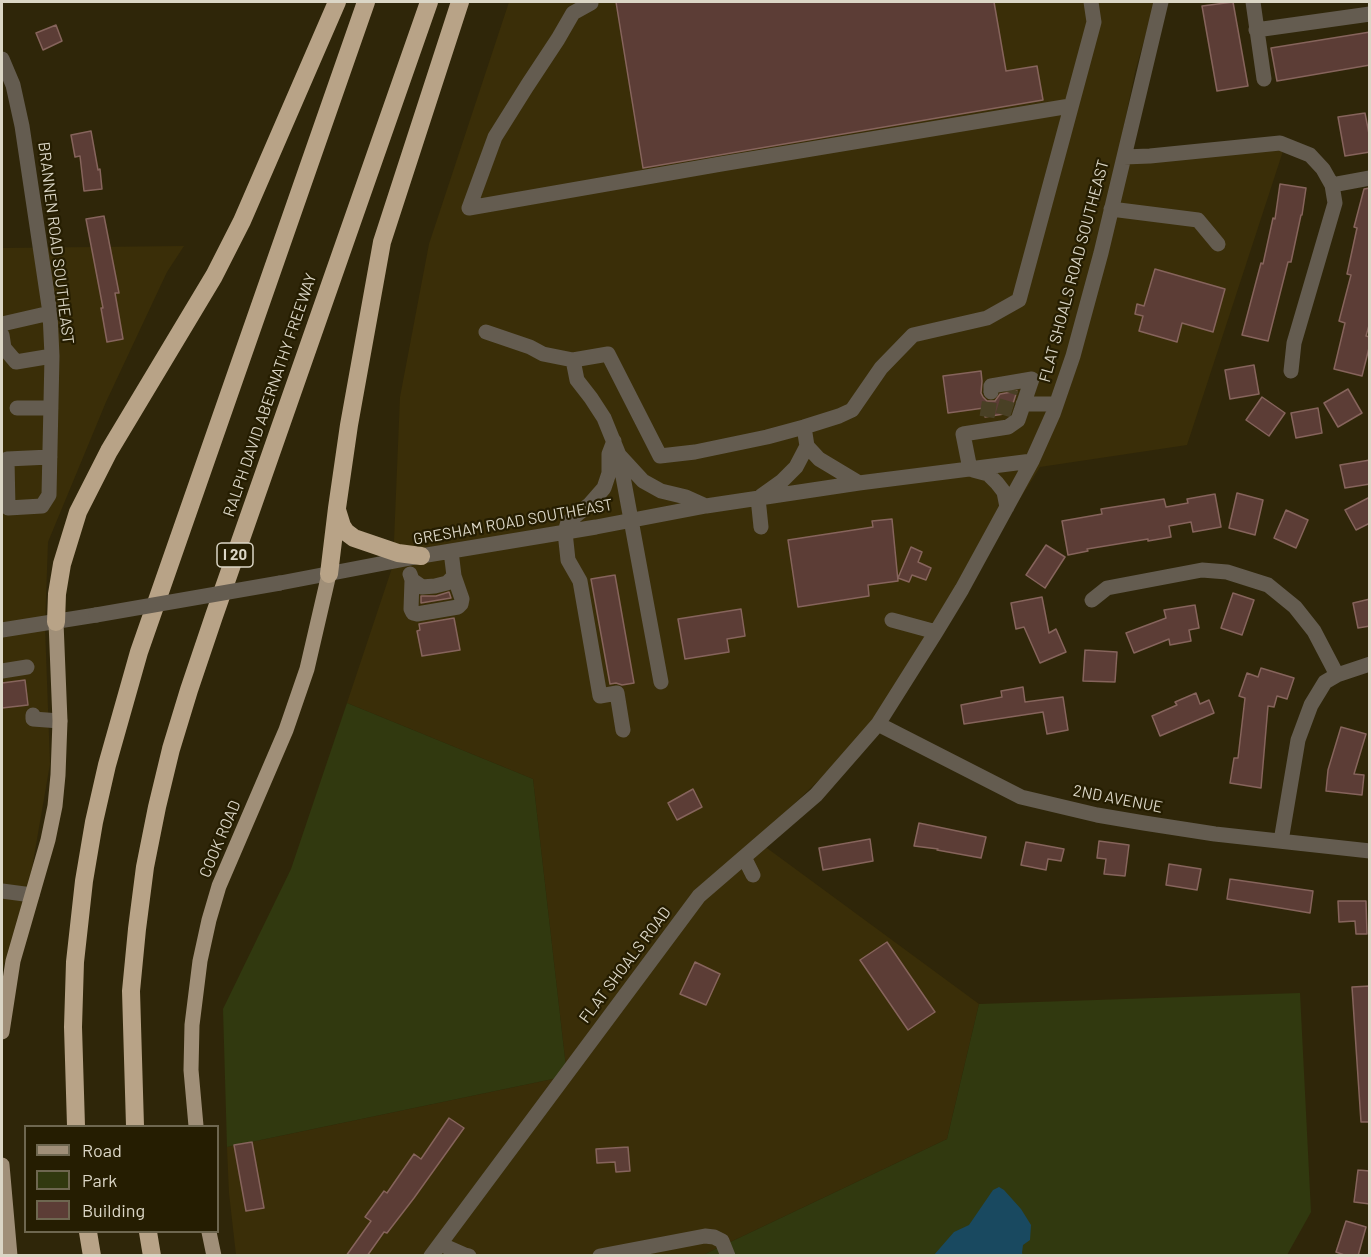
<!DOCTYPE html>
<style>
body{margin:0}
#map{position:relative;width:1371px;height:1257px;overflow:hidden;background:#2f2609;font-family:Barlow,sans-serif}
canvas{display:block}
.frame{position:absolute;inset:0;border:3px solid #dbd6c6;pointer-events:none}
.legend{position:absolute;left:24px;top:1125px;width:195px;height:108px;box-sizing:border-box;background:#251d01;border:2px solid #6e6750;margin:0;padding:8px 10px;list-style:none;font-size:18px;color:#dbd6c6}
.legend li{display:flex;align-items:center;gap:12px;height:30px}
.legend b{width:30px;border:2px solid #6e6750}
</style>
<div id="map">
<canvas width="1371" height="1257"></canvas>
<div class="frame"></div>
<ul class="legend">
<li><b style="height:8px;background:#a08f78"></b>Road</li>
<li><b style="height:16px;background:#31390f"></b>Park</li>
<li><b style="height:16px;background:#5c3d36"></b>Building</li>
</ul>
</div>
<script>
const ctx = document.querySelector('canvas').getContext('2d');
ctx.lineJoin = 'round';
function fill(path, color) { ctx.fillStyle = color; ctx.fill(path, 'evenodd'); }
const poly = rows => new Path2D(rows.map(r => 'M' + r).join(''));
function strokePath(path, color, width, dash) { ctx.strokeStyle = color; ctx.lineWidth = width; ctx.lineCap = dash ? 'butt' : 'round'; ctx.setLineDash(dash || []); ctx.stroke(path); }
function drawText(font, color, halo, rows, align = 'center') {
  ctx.font = font + ' Barlow,sans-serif'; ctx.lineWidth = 4.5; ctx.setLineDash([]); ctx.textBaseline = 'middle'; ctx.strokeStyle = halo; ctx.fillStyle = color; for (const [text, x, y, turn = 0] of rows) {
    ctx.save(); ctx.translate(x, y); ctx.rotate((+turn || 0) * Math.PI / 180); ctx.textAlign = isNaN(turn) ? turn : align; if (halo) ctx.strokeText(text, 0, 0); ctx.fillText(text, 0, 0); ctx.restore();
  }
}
fill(poly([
 [509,2,1155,2,1135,72,1116,165,1285,145,1187,445,1040,467,878,724,756,840,979,1004,947,1139,701,1256,236,1255,229,1193,227,1147,567,1076,533,779,347,703,393,565,400,397,429,244],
 [184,246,167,272,106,402,48,542,45,626,50,764,32,868,2,972,2,248]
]), '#3a2e08');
fill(poly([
 [347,703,533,779,567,1076,227,1147,223,1009,291,869],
 [1300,993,1311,1212,1287,1255,701,1256,947,1139,979,1004]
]), '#31390f');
fill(poly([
 [999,1187,1004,1190,1021,1209,1031,1225,1030,1240,1023,1245,1022,1253,1023,1255,934,1255,954,1232,969,1225,993,1190]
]), '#194960');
const building = poly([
 [616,2,994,2,1006,71,1037,66,1043,100,643,168,616,2],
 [1233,2,1248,86,1217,91,1202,6,1233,2],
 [56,25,62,41,43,50,36,33,56,25],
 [1370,32,1370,65,1277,81,1271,48,1370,32],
 [1365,113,1370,139,1370,152,1345,156,1338,117,1365,113],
 [91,131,98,170,100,169,102,189,84,191,80,156,75,157,71,135,91,131],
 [1280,184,1306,188,1302,215,1301,215,1291,262,1288,262,1268,341,1242,335,1261,263,1263,264,1273,218,1275,219,1280,184],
 [1370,188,1370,322,1366,336,1370,337,1370,344,1362,376,1334,369,1345,323,1339,321,1351,275,1347,274,1357,228,1354,227,1364,189,1370,188],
 [104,216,119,293,115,293,123,339,107,342,101,308,103,308,86,219,104,216],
 [1155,269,1225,289,1213,332,1182,323,1177,342,1139,331,1143,316,1135,314,1137,304,1144,306,1155,269],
 [1254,365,1259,394,1230,399,1225,370,1254,365],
 [981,371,982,381,981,393,983,397,987,401,995,401,1000,394,1017,391,1010,413,985,417,984,408,948,413,943,376,981,371],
 [1348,389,1362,413,1338,427,1324,403,1348,389],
 [1262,397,1285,413,1269,436,1246,420,1262,397],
 [1318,408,1322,433,1296,438,1291,413,1318,408],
 [1370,460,1370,484,1345,488,1340,465,1370,460],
 [1237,493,1263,500,1255,535,1229,528,1237,493],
 [1215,494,1221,527,1193,532,1191,522,1169,526,1171,537,1148,541,1148,539,1087,549,1088,551,1068,555,1062,521,1102,514,1101,509,1164,499,1166,507,1188,503,1187,499,1215,494],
 [1370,497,1370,523,1356,530,1345,510,1370,497],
 [1286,510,1308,520,1296,548,1274,538,1286,510],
 [892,519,898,581,868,585,869,596,798,607,788,540,873,527,872,521,892,519],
 [1046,545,1065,557,1045,588,1026,575,1046,545],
 [911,547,922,552,918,562,931,568,926,580,912,575,909,582,898,578,911,547],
 [615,575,634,683,622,685,616,683,610,684,591,579,615,575],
 [449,592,451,598,421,603,421,596,436,596,449,592],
 [1233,593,1254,600,1242,635,1221,628,1233,593],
 [1042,597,1049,633,1056,629,1066,652,1040,663,1024,627,1016,629,1011,603,1042,597],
 [1370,599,1370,626,1358,628,1353,603,1370,599],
 [1195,605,1199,628,1189,630,1191,641,1170,645,1169,639,1134,653,1126,633,1166,618,1164,610,1195,605],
 [741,609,745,636,727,639,729,652,685,659,678,619,741,609],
 [454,618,460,650,422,656,417,631,420,630,419,624,454,618],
 [1085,650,1117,652,1115,682,1083,681,1085,650],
 [1261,668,1294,678,1287,699,1277,696,1274,707,1268,706,1261,788,1230,783,1234,758,1238,758,1245,698,1239,696,1247,673,1258,677,1261,668],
 [25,680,28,705,2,708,2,683,25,680],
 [1023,687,1025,702,1063,697,1068,730,1047,734,1043,712,964,724,961,705,1002,697,1001,691,1023,687],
 [1196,693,1200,704,1209,700,1214,713,1160,736,1152,716,1177,705,1175,702,1196,693],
 [1341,727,1366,734,1354,774,1364,775,1362,795,1326,791,1328,770,1341,727],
 [693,789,702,807,677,820,668,803,693,789],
 [919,823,986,837,981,858,937,850,938,849,914,846,919,823],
 [870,839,873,861,823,870,819,848,870,839],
 [1099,841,1129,845,1125,876,1104,874,1106,859,1097,858,1099,841],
 [1026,842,1064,849,1061,861,1048,859,1046,870,1021,865,1026,842],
 [1169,864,1201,869,1197,890,1166,885,1169,864],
 [1230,879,1313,891,1310,913,1227,899,1230,879],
 [1338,901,1366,901,1367,934,1356,934,1355,921,1339,922,1338,901],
 [887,942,935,1012,908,1030,860,960,887,942],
 [695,962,720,974,706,1005,680,994,695,962],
 [1370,986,1370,1122,1361,1122,1352,987,1370,986],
 [449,1118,464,1128,414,1198,387,1233,384,1232,367,1256,346,1256,371,1221,365,1217,384,1191,387,1193,414,1154,421,1159,449,1118],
 [252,1142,264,1208,246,1211,234,1145,252,1142],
 [628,1147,630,1171,616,1172,615,1162,597,1163,596,1149,628,1147],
 [1358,1170,1370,1171,1370,1204,1354,1202,1358,1170],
 [1346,1221,1366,1227,1358,1256,1347,1256,1336,1252,1346,1221]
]);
fill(building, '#5c3d36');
strokePath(building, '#86645c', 1.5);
strokePath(poly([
 [1003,415,1011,389],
 [987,417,991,392]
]), '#494025', 15, [15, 8]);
strokePath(poly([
 [1253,2,1264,79],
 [1256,30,1370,14],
 [2,59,13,85,22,126,50,313,52,356,49,495,42,506,8,508,7,459,50,457],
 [1124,157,1150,156,1280,143,1310,155,1323,169,1332,185,1335,203,1294,343,1291,371],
 [1332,185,1370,178],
 [469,208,721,164,1070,106],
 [469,208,495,137,527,86,558,39,573,13,591,3,591,2],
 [1111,209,1198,220,1218,244],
 [2,324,50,313],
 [486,332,530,347,543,354,573,360,608,354,660,456,695,452,767,437,804,427,839,416,852,410,881,368,913,335,987,318,1019,300,1094,22,1091,2],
 [2,335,4,348,16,362,52,356],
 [573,360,577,380,591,398,604,418,619,455,661,682],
 [1023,404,1056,404],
 [17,408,51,408],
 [614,441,609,454,609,473,604,488,590,504,568,522,565,532,568,560,580,581,600,696,617,693,623,730],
 [807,446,819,459,859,483],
 [620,456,643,481,661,491,686,497,706,506],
 [970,469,963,434,1008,427,1018,420,1032,379,991,386,991,392],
 [973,470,988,474,997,483,1004,492,1007,507],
 [761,496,782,481,796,467,807,446,804,427],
 [758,498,761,527],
 [410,574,412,580,422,587,435,586,447,583,454,576,451,551],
 [412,580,411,609,413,613,417,614,458,607,461,604,462,599,454,576],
 [280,583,421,556,596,527,706,506,859,483,1032,461],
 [1092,600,1107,588,1202,570,1227,572,1268,585,1295,607,1314,631,1337,675],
 [892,620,936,632],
 [2,630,96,615],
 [2,671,27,667],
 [33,715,33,719,60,721],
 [878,724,1021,797,1097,815,1144,823,1215,834,1370,851],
 [1281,841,1298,740,1311,705,1325,682,1337,675,1370,664],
 [744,857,753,875],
 [2,891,32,895],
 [440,1244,465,1255,469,1256],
 [431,1256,699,896,816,795,878,724,936,632,962,589,1032,461,1053,414,1073,356,1101,253,1161,2],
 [600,1256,705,1236,714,1237,722,1241,728,1256]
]), '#645c50', 15);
strokePath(poly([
 [2,1032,13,961,48,840,55,806,58,775,60,721,56,622],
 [196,1126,191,1070,192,1025,200,961,209,920,219,886,286,730,307,669,329,574],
 [2,1165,10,1256],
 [209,1232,214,1256]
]), '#a08f78', 15);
strokePath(poly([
 [337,510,342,526,346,532,354,538,398,553,421,556],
 [329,574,337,508,349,425,382,242,460,2],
 [56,622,57,594,62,564,78,512,109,451,214,276,242,221,337,2],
 [76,1126,73,1027,75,962,84,881,94,822,107,765,139,652,366,2],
 [135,1126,131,991,137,929,145,867,157,807,171,749,189,690,214,616,429,2],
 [88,1232,92,1256],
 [148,1232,152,1256]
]), '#b8a387', 18);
strokePath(poly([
 [96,615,280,583]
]), '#645c50', 15);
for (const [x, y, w] of [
 [235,555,36]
]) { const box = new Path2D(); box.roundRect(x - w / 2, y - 12, w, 24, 4.5); ctx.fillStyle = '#251d01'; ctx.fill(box); strokePath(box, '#dbd6c6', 1.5); }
drawText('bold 15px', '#dbd6c6', null, [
 ["I 20",235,555]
]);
drawText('16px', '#dbd6c6', '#251d01', [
 ["BRANNEN ROAD SOUTHEAST",56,243,83],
 ["FLAT SHOALS ROAD SOUTHEAST",1074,271,-75],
 ["RALPH DAVID ABERNATHY FREEWAY",270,395,-71],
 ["GRESHAM ROAD SOUTHEAST",513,522,-10],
 ["2ND AVENUE",1118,799,11],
 ["COOK ROAD",220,839,-67],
 ["FLAT SHOALS ROAD",625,965,-53]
]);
</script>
